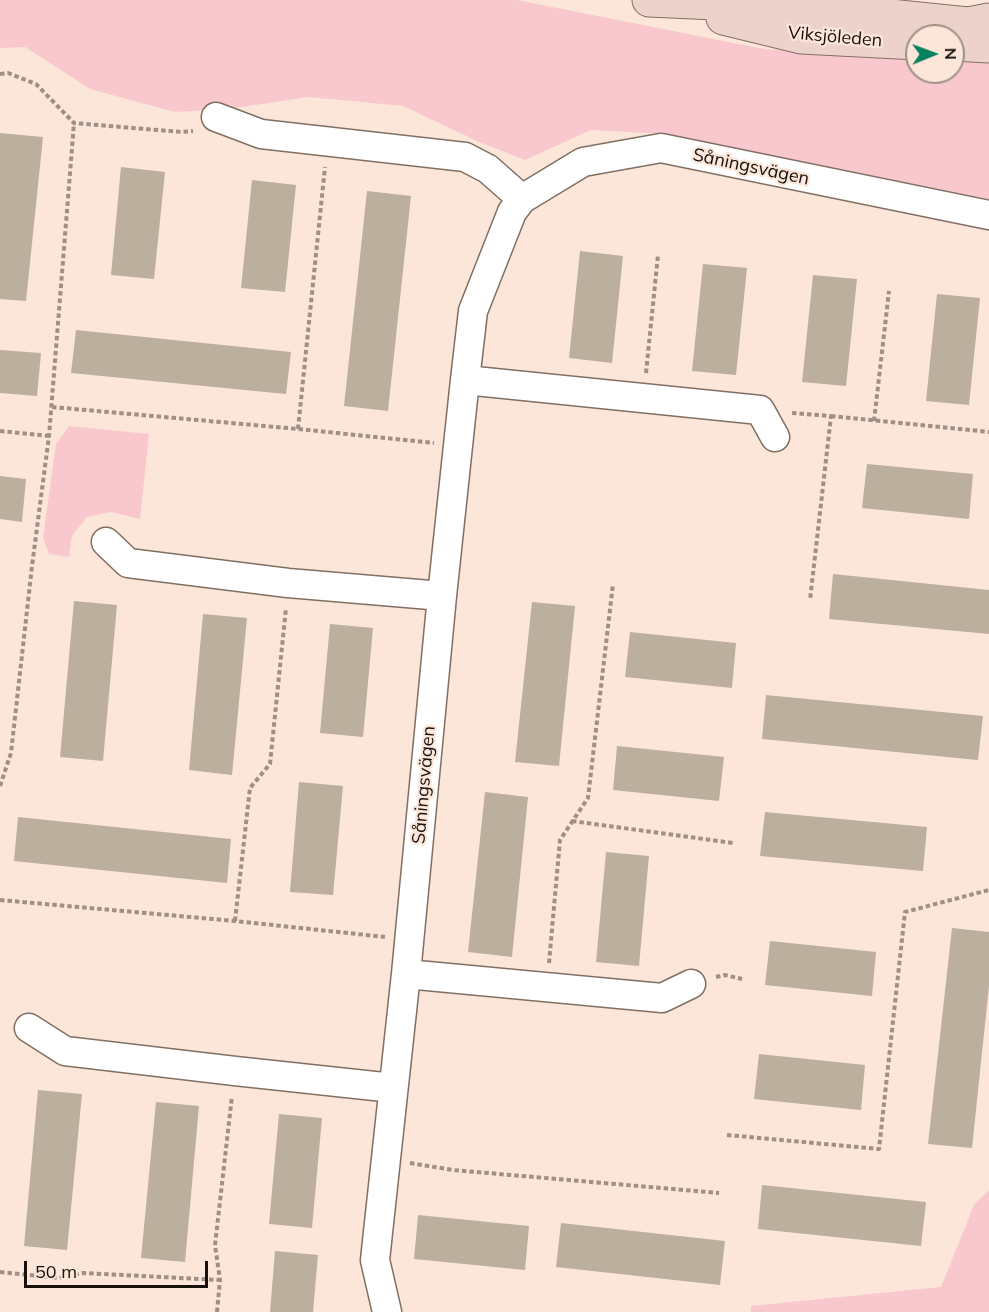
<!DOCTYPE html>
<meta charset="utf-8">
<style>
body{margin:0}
#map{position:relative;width:989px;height:1312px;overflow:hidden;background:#fbe6d9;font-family:Mulish,sans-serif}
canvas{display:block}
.north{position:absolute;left:905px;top:24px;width:60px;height:60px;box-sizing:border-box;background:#fbe6d9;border:2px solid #a09087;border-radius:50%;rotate:89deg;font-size:16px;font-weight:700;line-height:24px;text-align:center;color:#17100c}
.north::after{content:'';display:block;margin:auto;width:21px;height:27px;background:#088160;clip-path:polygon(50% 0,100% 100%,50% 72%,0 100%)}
.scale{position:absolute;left:24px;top:1261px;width:184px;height:27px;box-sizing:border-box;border:3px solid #17100c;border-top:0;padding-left:8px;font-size:18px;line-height:21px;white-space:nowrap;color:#17100c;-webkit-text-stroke:4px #fbe6d9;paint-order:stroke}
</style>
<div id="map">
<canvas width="989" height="1312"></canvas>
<div class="north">N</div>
<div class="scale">50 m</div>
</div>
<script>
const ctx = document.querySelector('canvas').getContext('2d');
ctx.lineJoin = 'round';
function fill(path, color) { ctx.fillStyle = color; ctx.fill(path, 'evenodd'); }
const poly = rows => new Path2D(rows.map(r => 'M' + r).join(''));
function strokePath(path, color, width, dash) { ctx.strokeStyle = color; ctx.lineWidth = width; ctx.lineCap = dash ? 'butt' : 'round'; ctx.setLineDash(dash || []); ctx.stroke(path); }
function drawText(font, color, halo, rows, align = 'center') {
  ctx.font = font + ' Mulish,sans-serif'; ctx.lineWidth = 4.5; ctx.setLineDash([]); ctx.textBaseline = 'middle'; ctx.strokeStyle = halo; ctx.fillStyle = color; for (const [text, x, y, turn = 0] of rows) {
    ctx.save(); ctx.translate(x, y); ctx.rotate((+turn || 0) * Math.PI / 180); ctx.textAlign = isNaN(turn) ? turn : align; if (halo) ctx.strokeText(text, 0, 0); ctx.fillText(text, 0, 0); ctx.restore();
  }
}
fill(poly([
 [0,0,517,0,764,49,917,58,917,72,953,72,953,60,989,62,989,199,665,134,591,130,525,160,477,141,403,106,309,97,228,109,175,112,90,89,25,47,0,48],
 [69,426,149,434,140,519,111,512,87,517,72,536,69,557,49,554,43,538,56,444],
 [989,1190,989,1312,751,1312,751,1306,941,1287,974,1205]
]), '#f9c8ce');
fill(poly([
 [0,133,43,137,26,301,0,299],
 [121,167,165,172,154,279,111,275],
 [252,180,296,185,285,292,241,288],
 [367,191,411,196,388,411,344,406],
 [580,251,623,256,612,363,569,358],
 [703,264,747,268,736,375,692,371],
 [813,275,857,279,846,386,802,382],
 [937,294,980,298,969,405,926,401],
 [76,330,291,352,286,394,71,373],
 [0,350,41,353,37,396,0,393],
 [867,464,973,474,969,519,862,508],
 [0,476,26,479,22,522,0,519],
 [833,574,989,590,989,634,829,619],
 [74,601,117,605,103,761,60,757],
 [532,602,575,606,559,766,515,762],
 [203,614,247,618,232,775,189,770],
 [330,624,373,628,363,737,320,733],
 [630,632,736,643,732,688,625,677],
 [766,695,983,716,978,760,762,739],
 [617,746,724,757,719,801,613,790],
 [299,782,343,786,333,895,290,892],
 [485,792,528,797,512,957,468,952],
 [765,812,927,827,923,871,760,856],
 [18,817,231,839,227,883,14,861],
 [606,852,649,856,639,966,596,962],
 [952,928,989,932,989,986,972,1148,928,1144],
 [770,941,876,952,872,996,765,985],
 [759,1054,865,1065,861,1110,754,1099],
 [38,1090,82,1094,67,1250,24,1246],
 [156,1102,199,1106,185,1262,141,1258],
 [279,1114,322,1118,312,1228,269,1224],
 [762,1185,926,1202,921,1246,758,1229],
 [418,1215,529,1226,525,1270,414,1259],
 [561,1223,725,1241,720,1285,556,1267],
 [275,1251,318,1255,313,1312,270,1312]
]), '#bcaf9d');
const minor = poly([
 [216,117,261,134,465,157,488,169,522,199],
 [465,380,760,410,775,437],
 [106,542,128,563,288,583,442,596],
 [406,974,662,998,691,984],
 [29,1028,65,1051,235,1071,393,1088],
 [387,1312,375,1260,406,974,442,596,465,380,473,311,512,212,522,199,583,162,661,148,989,215]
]);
const secondary = poly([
 [649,0,803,7,968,24,989,20],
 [723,18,801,37,917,43],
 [953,44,989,46]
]);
strokePath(minor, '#816f63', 31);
strokePath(secondary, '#816f63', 35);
strokePath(poly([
 [0,74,8,73,36,84,74,123,182,132,193,131],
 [646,373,658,255],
 [52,407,298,429,434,443],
 [792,413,831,416,810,600],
 [831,416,989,432],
 [874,421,889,291],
 [298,429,325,167],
 [0,431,49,436],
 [0,786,11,753,32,566,49,436,74,123],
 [572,821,733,843],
 [0,900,235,921,385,937],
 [235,921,250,788,270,764,286,608],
 [549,963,560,840,588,798,613,584],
 [716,977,725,975,742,979],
 [727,1135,879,1149,905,912,989,890],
 [410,1163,453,1170,719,1193],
 [0,1272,59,1278,83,1273,220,1280],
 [217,1312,220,1280,215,1245,232,1096]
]), '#9f8f86', 4, [4.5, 3]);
strokePath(minor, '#fff', 28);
strokePath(secondary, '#edd2cc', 33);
drawText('18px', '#17100c', '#fbe6d9', [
 ["Viksjöleden",835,37,5],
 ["Såningsvägen",751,167,12],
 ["Såningsvägen",424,785,-85]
]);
</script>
